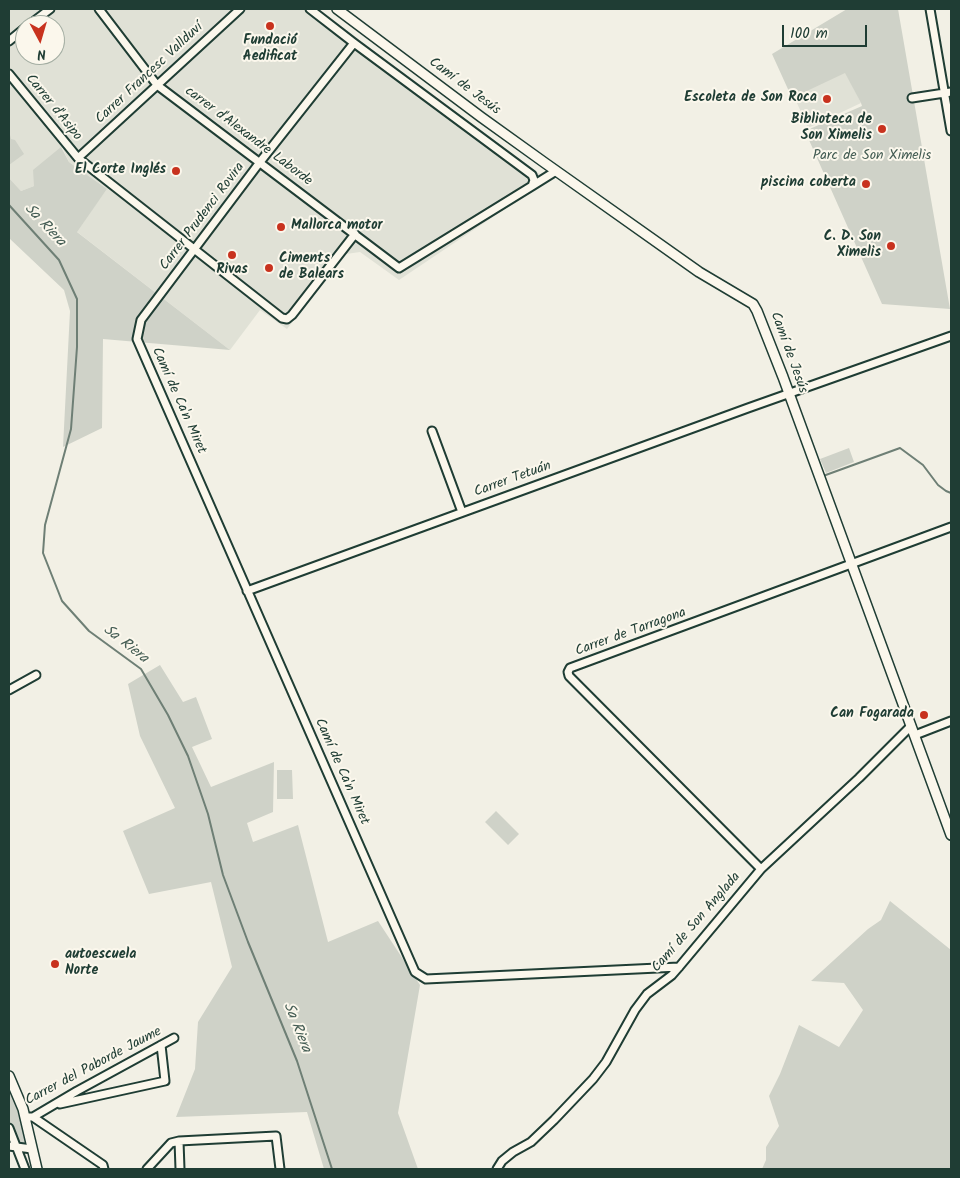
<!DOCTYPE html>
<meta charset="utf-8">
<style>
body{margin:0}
#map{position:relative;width:960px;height:1178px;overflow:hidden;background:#f2f0e5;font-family:Kalam,sans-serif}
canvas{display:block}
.frame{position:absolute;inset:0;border:10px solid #1f3d34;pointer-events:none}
.north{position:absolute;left:15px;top:15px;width:50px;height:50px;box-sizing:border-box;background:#fbf7ec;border:1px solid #a3ada2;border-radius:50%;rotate:174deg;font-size:14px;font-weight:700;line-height:20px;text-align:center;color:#1f3d34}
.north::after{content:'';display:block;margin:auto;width:18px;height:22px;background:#c8321e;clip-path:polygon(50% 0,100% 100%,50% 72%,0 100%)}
.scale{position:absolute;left:782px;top:25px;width:85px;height:22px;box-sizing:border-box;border:2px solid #1f3d34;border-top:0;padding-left:6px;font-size:15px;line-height:18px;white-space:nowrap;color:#1f3d34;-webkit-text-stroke:4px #fbf7ec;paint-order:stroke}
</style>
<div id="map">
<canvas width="960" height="1178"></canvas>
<div class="frame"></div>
<div class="north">N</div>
<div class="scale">100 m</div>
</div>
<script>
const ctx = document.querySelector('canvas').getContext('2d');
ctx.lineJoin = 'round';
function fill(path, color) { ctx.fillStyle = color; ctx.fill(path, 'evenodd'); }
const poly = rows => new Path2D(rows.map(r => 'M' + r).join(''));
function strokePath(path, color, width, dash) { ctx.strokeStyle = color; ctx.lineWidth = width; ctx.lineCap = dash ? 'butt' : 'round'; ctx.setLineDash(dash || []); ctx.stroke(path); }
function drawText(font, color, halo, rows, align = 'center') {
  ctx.font = font + ' Kalam,sans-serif'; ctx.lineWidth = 4; ctx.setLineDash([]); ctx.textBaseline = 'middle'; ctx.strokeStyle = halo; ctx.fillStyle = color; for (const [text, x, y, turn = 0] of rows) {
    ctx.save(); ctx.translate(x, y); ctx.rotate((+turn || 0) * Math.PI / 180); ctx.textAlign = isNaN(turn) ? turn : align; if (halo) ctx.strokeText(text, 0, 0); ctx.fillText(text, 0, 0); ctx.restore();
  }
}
fill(poly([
 [9,9,312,9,548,180,399,280,360,252,346,254,287,329,260,310,230,350,76,231,107,189,69,162,62,147,34,186,21,191,9,178],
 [25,25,55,25,55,55,25,55],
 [845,70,861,103,808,128,793,94]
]), '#e0e1d6');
fill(poly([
 [847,9,898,9,950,309,882,304,805,131,862,106,861,103,845,73,792,98,772,54],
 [10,135,11,139,15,140,24,154,9,165],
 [61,147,69,162,107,189,77,232,230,350,103,339,102,428,63,447,70,311,64,290,9,238,9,178,21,191,34,186,33,170],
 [849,448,854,462,826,473,820,459],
 [160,665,183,702,196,697,212,739,192,747,211,787,274,762,273,812,247,823,253,842,298,825,328,942,378,921,420,985,398,1113,418,1169,324,1169,307,1112,176,1117,195,1069,198,1022,232,967,211,882,149,894,123,831,175,808,140,736,128,684],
 [277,770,292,770,293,799,277,799],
 [496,811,519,834,508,845,485,822],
 [890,901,951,950,951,1169,762,1169,766,1160,766,1147,779,1126,769,1096,780,1074,799,1025,839,1047,863,1010,844,983,811,981,868,929,881,920],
 [9,1088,15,1102,27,1147,18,1146,9,1124]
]), '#cfd2c8');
strokePath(poly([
 [9,205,59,260,77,299,77,347,71,429,45,525,43,553,62,601,89,631,141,669,168,715,188,756,208,814,223,875,248,942,297,1061,332,1169],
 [823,476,900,448,923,465,938,485,946,491,951,493]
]), '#6e7f75', 2);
const minor = poly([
 [99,9,157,85,399,268,532,186,534,180,532,175,354,43,310,9],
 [930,9,951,131],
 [29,25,50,9],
 [9,41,25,28],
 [354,43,260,162,141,320,137,339,415,972,426,979,679,967],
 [9,74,78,158,282,318,287,319,292,315,355,234],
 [912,98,951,92],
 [78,158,240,9],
 [532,186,556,171],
 [432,431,462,512],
 [247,591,748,408,951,336],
 [9,690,36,675],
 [915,735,951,721],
 [761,869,569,676,568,672,570,668,951,527],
 [60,1104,165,1081,161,1045],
 [25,1117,33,1117,77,1091,174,1038],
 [33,1117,103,1165,104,1169],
 [9,1128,25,1169],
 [179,1141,180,1169],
 [9,1146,32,1149],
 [147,1169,171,1143,179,1141,276,1136,280,1169],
 [497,1169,502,1161,513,1152,531,1142,554,1120,593,1079,606,1062,635,1010,647,994,672,975,679,967,761,869,859,778,911,726]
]);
const tertiary = poly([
 [337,9,481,117,545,163,699,272,753,304,757,311,783,377,951,835],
 [9,1076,23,1109,37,1169]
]);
strokePath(minor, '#1f3d34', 11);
strokePath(tertiary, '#1f3d34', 12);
strokePath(minor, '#fbf7ec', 7);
strokePath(tertiary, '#fbf7ec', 9);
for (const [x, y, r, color] of [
 [270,26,5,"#c8321e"],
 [827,99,5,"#c8321e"],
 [882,129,5,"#c8321e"],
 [176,171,5,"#c8321e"],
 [866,184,5,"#c8321e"],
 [281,227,5,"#c8321e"],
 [891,246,5,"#c8321e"],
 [232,255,5,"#c8321e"],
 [269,268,5,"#c8321e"],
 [924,715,5,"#c8321e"],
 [55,964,5,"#c8321e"]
]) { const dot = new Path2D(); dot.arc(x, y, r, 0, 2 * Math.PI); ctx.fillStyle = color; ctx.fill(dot); strokePath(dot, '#fbf7ec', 2); }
drawText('bold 14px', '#1f3d34', '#fbf7ec', [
 ["Fundació",270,42,"center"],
 ["Aedificat",270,58,"center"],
 ["Escoleta de Son Roca",817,99],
 ["Biblioteca de",872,121],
 ["Son Ximelis",872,137],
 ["El Corte Inglés",166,171],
 ["piscina coberta",856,184],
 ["Mallorca motor",291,227,"left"],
 ["C. D. Son",881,238],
 ["Ximelis",881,254],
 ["Ciments",279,260,"left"],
 ["de Balears",279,276,"left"],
 ["Rivas",232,271,"center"],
 ["Can Fogarada",914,715],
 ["autoescuela",65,956,"left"],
 ["Norte",65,972,"left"]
], 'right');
drawText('14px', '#1f3d34', '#fbf7ec', [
 ["Carrer Francesc Vallduví",150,74,-43],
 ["Camí de Jesús",464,87,37],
 ["Carrer d'Asipo",53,108,51],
 ["carrer d'Alexandre Laborde",248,137,37],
 ["Carrer Prudenci Rovira",203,217,-53],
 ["Camí de Jesús",788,353,70],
 ["Camí de Ca'n Miret",178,401,66],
 ["Carrer Tetuán",513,480,-20],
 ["Carrer de Tarragona",631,633,-20],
 ["Camí de Ca'n Miret",341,772,66],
 ["Camí de Son Anglada",697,923,-49],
 ["Carrer del Paborde Jaume",94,1067,-28]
]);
drawText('14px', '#425b52', '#fbf7ec', [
 ["Parc de Son Ximelis",872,157]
]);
drawText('italic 15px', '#465e55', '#fbf7ec', [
 ["Sa Riera",44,226,47],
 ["Sa Riera",125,645,38],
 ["Sa Riera",296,1028,68]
]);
</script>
